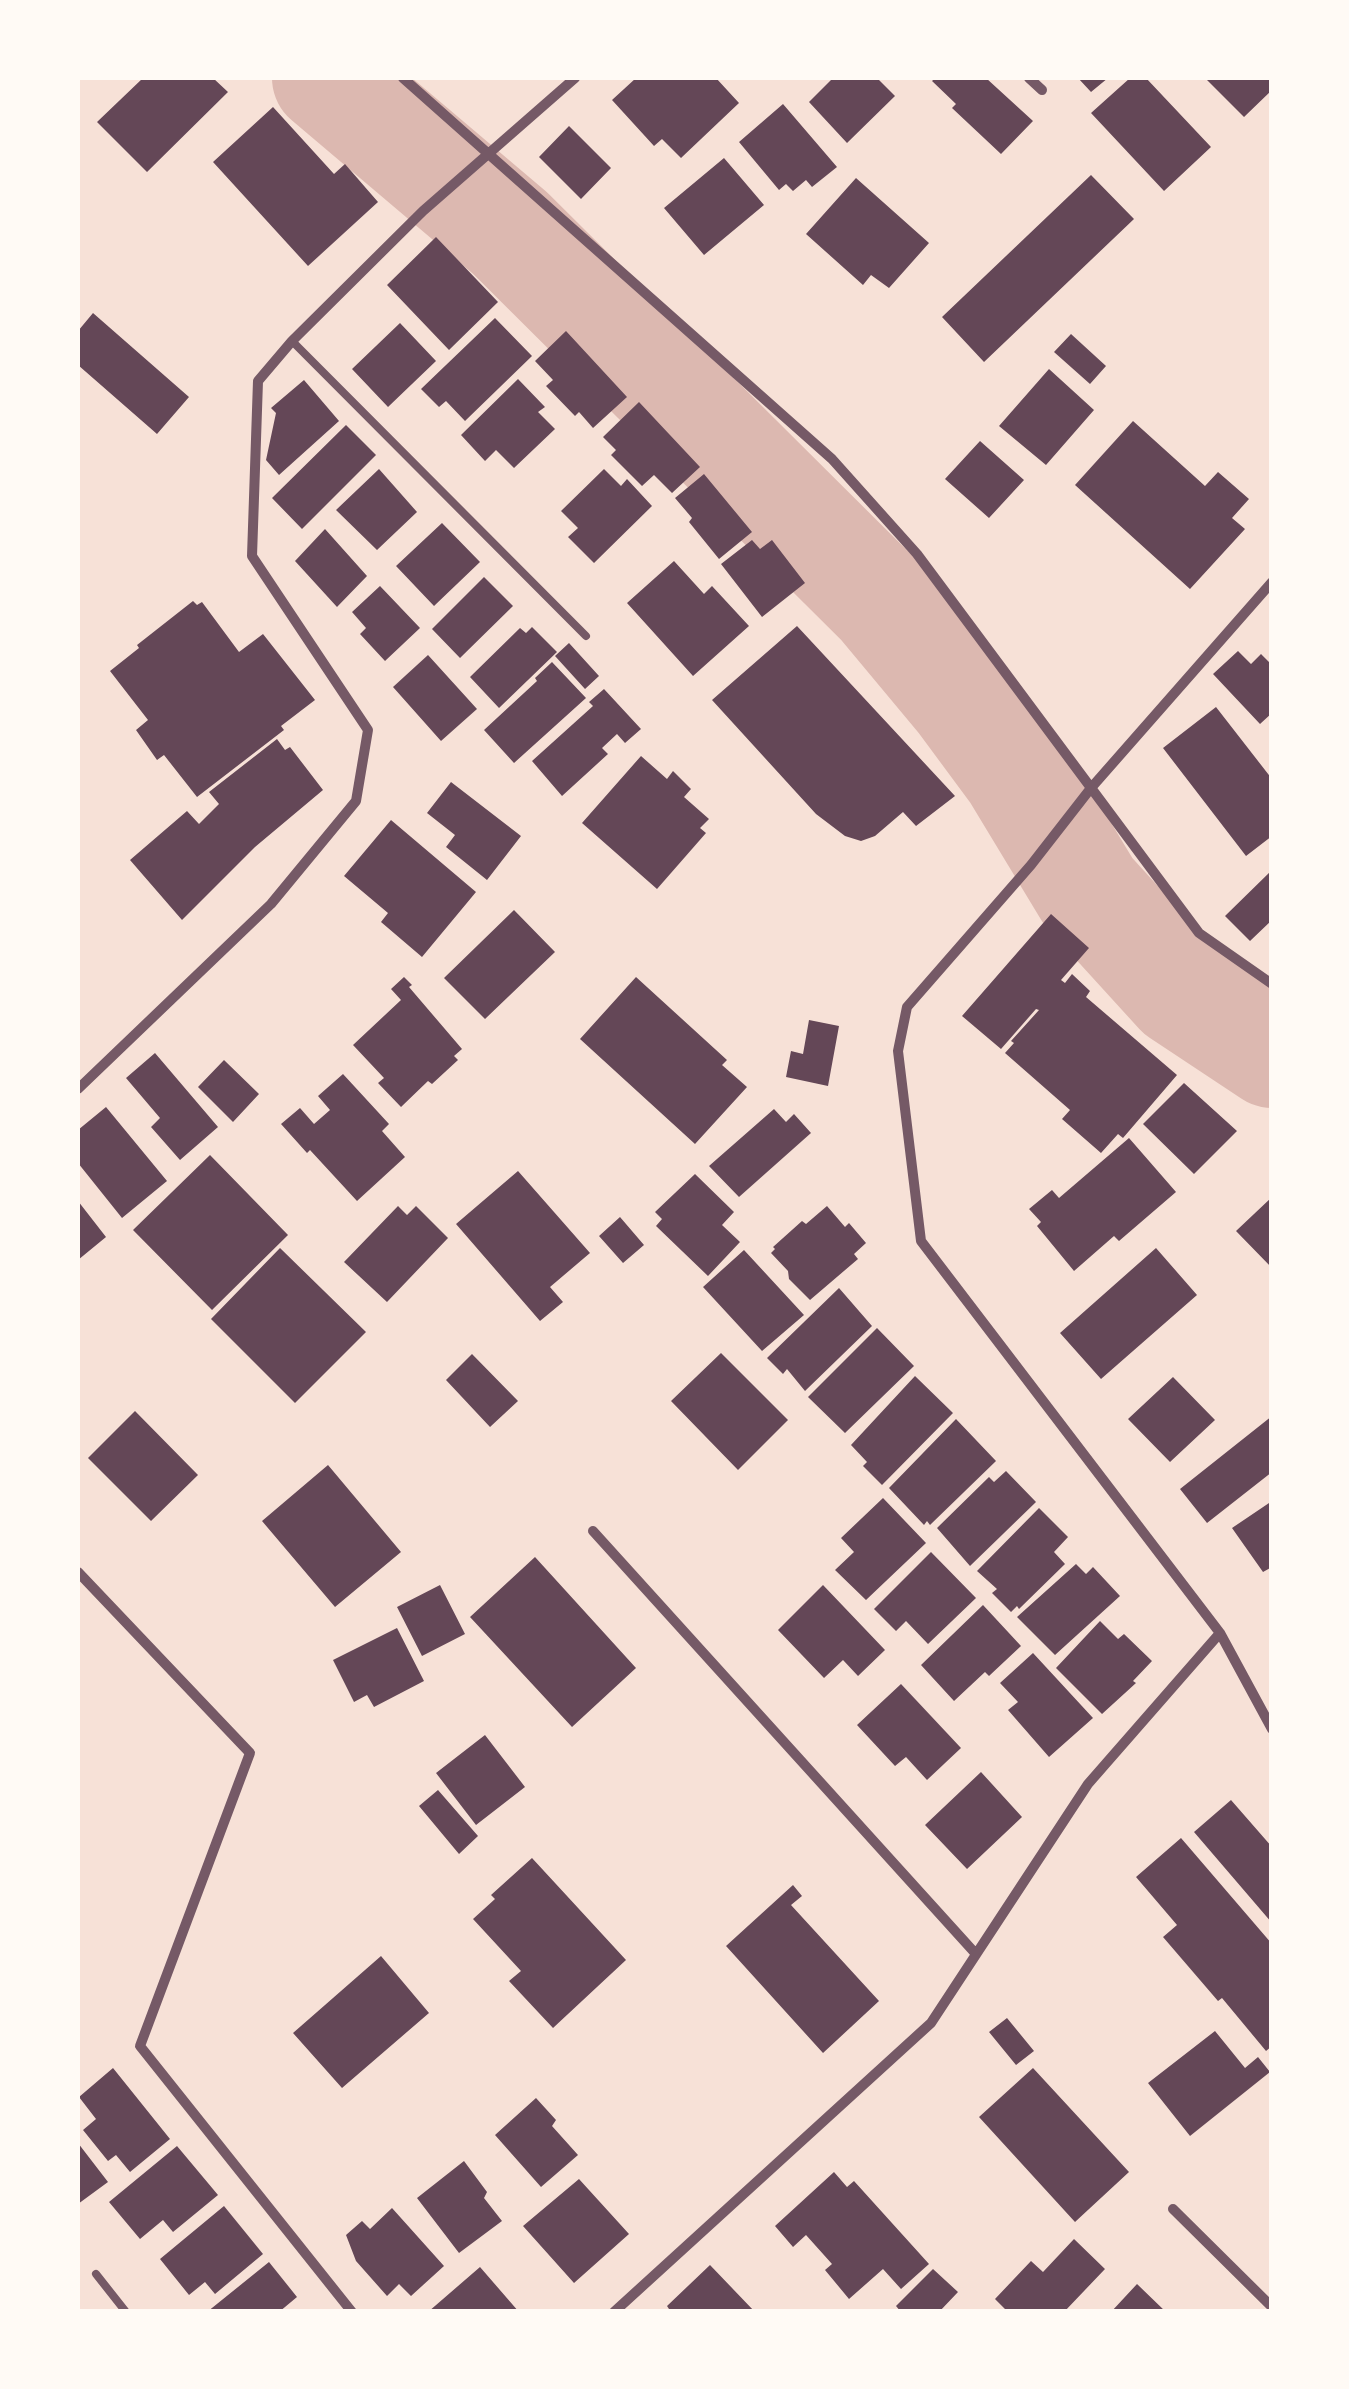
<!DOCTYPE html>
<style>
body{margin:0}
#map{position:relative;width:1349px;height:2389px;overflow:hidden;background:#f7e1d7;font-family:Raleway,sans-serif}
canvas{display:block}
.frame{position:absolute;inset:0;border:80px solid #fffaf5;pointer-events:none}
</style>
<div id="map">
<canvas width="1349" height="2389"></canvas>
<div class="frame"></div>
</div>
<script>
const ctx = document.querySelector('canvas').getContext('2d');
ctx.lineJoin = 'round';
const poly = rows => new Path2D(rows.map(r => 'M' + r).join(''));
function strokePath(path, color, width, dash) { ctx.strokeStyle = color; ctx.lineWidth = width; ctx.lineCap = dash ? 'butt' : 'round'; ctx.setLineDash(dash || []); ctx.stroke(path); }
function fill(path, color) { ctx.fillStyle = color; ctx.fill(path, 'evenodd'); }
strokePath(poly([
 [327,78,510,233,882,603,962,699,1016,772,1088,891,1180,992,1272,1053]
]), '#dcb8b0', 110);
fill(poly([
 [143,78,213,78,228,92,147,172,97,122],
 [636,78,716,78,739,103,681,158,662,139,654,146,612,100],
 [833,78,877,78,895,96,847,143,809,102],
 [935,78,986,78,1033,121,1001,154,952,108,956,104,932,81],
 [1078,78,1108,78,1091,92],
 [1130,78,1146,78,1211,147,1164,191,1091,113],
 [1205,78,1272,78,1272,90,1244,117],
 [783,104,837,167,812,187,806,180,793,191,786,184,779,190,739,142],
 [273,107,334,174,345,164,378,202,308,266,213,162],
 [569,126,611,168,581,199,539,157],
 [724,158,764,205,704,255,664,208],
 [1091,175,1134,219,984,362,942,317],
 [856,178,929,243,889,288,871,275,863,285,806,234],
 [436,237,498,302,449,350,387,285],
 [93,313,189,397,157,434,78,365,78,331],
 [495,318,532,356,465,421,446,401,439,407,421,389],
 [400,323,436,361,388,407,352,369],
 [566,331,627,397,593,428,579,412,575,416,546,386,553,380,535,361],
 [1071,334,1106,366,1090,384,1054,352],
 [1049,369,1094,410,1046,465,999,426],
 [518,379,545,407,538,412,555,429,514,468,496,450,485,461,461,435],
 [304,380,339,421,279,475,266,460,276,413,271,408],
 [639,402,700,467,672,493,654,475,642,486,611,455,616,450,603,437],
 [1133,421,1205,486,1218,472,1249,499,1232,518,1245,529,1190,589,1075,485],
 [346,425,376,455,302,529,272,498],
 [980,441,1024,480,989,518,945,479],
 [379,469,417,512,377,550,336,510],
 [604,469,621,486,627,479,652,506,594,563,568,537,578,528,561,511],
 [704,474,752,532,719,559,689,522,692,518,675,498],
 [442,523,480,562,434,606,396,566],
 [325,529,367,576,337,607,295,561],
 [752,540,760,549,772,540,805,583,762,617,721,564],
 [674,561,704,594,712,586,749,626,693,676,627,603],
 [484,577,513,606,460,658,432,629],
 [380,586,420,628,385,661,360,634,366,628,352,612],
 [193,601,197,605,202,602,239,652,263,634,315,700,281,726,284,730,197,797,164,755,157,760,136,730,148,720,110,671,139,648,137,645],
 [797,626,955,796,916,826,903,812,875,836,861,841,845,836,816,814,712,700],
 [532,627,557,652,499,708,470,677,520,628,526,633],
 [569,643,599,676,585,689,555,656],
 [1238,651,1251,664,1261,654,1272,665,1272,713,1260,724,1213,674],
 [428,655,477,709,441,741,393,687],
 [552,662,586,698,514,763,484,730,537,681,535,678],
 [604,689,641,729,625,743,617,734,602,748,608,754,562,796,532,761,593,706,589,702],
 [1216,707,1272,779,1272,836,1246,856,1163,748],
 [277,739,285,750,290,747,323,790,255,847,182,920,130,860,187,811,199,824,219,804,209,792],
 [641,756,667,779,673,771,691,789,684,797,709,819,700,828,706,833,657,889,582,823],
 [451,782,521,836,487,880,446,847,455,835,427,813],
 [391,820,476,892,422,957,381,922,388,913,344,876],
 [1272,870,1272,920,1250,941,1225,916],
 [514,910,555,952,485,1019,444,978],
 [1051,914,1089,948,1061,980,1065,983,1072,974,1090,991,1086,997,1177,1075,1123,1138,1118,1134,1101,1153,1062,1119,1070,1110,1005,1053,1014,1043,1011,1041,1039,1010,1036,1009,1001,1049,962,1016],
 [404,977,412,985,409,987,462,1049,454,1056,458,1060,432,1084,428,1081,401,1107,378,1083,384,1078,353,1045,401,1000,391,989],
 [636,977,727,1060,722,1065,747,1087,695,1144,580,1039],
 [809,1020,839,1026,828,1086,786,1077,791,1051,803,1054],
 [155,1053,218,1127,180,1160,151,1127,160,1118,126,1078],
 [224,1060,259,1094,233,1122,198,1087],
 [343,1074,389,1124,382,1131,405,1157,357,1201,310,1150,307,1153,281,1124,300,1108,314,1124,330,1110,318,1096],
 [1184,1083,1237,1131,1194,1174,1143,1124],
 [106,1107,167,1181,122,1218,78,1163,78,1130],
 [774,1109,786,1122,794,1114,811,1133,739,1197,709,1166],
 [1129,1138,1176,1192,1119,1241,1114,1236,1074,1271,1037,1226,1041,1222,1029,1209,1052,1190,1059,1198],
 [210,1155,288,1235,212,1310,133,1230],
 [518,1171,590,1253,550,1287,563,1302,540,1321,456,1224],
 [695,1174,734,1212,722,1225,740,1242,708,1276,656,1226,662,1219,655,1212],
 [1272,1197,1272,1268,1236,1231],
 [78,1201,106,1237,78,1260],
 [398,1206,407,1215,416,1206,448,1238,387,1302,344,1262],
 [827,1206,845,1227,849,1223,866,1243,854,1254,858,1259,810,1300,789,1279,788,1271,771,1253,775,1249,773,1247,802,1221,806,1224],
 [620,1217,644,1245,623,1263,599,1236],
 [280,1248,366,1332,295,1403,211,1319],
 [1156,1248,1197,1295,1101,1379,1060,1333],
 [744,1250,804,1315,762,1351,703,1287],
 [839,1288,872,1326,805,1391,787,1369,783,1374,767,1358],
 [877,1328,914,1366,845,1433,808,1397],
 [721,1353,788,1420,738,1470,671,1401],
 [472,1354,518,1401,490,1427,446,1380],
 [915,1376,953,1413,882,1485,863,1466,867,1462,851,1445],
 [1173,1377,1215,1420,1170,1462,1128,1419],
 [135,1411,198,1475,151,1521,88,1458],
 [1272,1416,1272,1472,1207,1523,1180,1489],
 [956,1419,996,1461,930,1525,927,1521,924,1525,889,1488],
 [328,1465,401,1552,335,1607,262,1521],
 [1006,1471,1036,1502,970,1566,937,1528,989,1477,994,1482],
 [883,1498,926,1543,866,1600,835,1570,854,1552,841,1538],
 [1272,1501,1272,1567,1263,1572,1232,1528],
 [1039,1508,1068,1537,1054,1552,1065,1564,1019,1609,1017,1606,1011,1612,992,1593,997,1589,977,1571],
 [931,1552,976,1598,928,1644,906,1621,896,1631,874,1609],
 [535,1557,636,1668,572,1727,470,1617],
 [1076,1564,1086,1574,1093,1567,1120,1596,1055,1655,1017,1617],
 [440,1585,465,1634,422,1656,397,1607],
 [823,1585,885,1650,858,1676,843,1660,824,1678,778,1630],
 [983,1605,1021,1646,989,1676,985,1672,954,1701,921,1665],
 [1100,1621,1118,1639,1124,1634,1152,1661,1133,1681,1136,1683,1102,1714,1056,1668],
 [397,1628,424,1681,374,1707,367,1695,354,1702,333,1660],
 [1033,1653,1093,1718,1049,1757,1008,1710,1018,1702,1000,1683],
 [901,1684,961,1748,927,1780,906,1757,895,1766,857,1725],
 [485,1735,525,1787,476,1825,436,1773],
 [981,1772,1022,1817,967,1869,925,1825],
 [438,1790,478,1836,459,1854,419,1806],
 [1231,1800,1272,1847,1272,1923,1194,1832],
 [1181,1838,1272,1944,1272,2046,1266,2051,1222,1998,1218,2001,1163,1937,1177,1925,1136,1877],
 [532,1858,626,1960,553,2028,509,1981,521,1971,473,1919,495,1899,491,1895],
 [793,1885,802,1896,791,1905,879,2001,823,2053,726,1946],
 [381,1956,429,2013,342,2088,293,2033],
 [1007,2018,1034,2051,1016,2065,989,2032],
 [1215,2031,1245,2068,1258,2057,1270,2072,1190,2136,1148,2083],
 [113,2068,170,2139,130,2172,116,2155,108,2161,83,2130,96,2119,79,2097],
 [1033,2068,1129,2172,1075,2222,979,2117],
 [536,2098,556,2120,552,2126,578,2155,541,2187,495,2135],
 [78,2143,108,2182,78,2204],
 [177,2146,218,2195,173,2232,163,2220,140,2239,109,2202],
 [464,2161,487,2192,484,2198,502,2221,459,2253,417,2198],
 [834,2172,847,2187,854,2181,929,2264,901,2289,883,2269,849,2299,825,2270,832,2264,806,2235,793,2247,775,2226],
 [579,2179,629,2234,574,2283,523,2226],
 [224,2206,263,2254,215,2294,205,2282,189,2295,160,2259],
 [392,2208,444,2266,411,2296,399,2284,387,2296,356,2261,346,2235,362,2221,370,2229],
 [1074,2239,1105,2269,1064,2312,1008,2312,995,2299,1031,2261,1043,2272],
 [269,2262,297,2297,279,2312,207,2312],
 [710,2265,755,2312,671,2312,667,2306],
 [480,2267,519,2312,428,2312],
 [933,2269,958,2292,939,2312,901,2312,896,2306],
 [1137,2284,1166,2312,1111,2312]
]), '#644757');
strokePath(poly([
 [292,341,586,636],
 [96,2274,126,2312]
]), '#755966', 8);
strokePath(poly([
 [403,78,832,459,917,554,1199,933,1272,984],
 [1029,78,1042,90],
 [1272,582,1091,788,1031,865,907,1007,898,1051,921,1241,1220,1633,1272,1729],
 [78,1089,271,904,356,801,368,730,252,556,258,381,292,341,423,211,575,78],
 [593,1531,975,1953],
 [78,1572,250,1753,140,2046,352,2312],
 [1173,2209,1272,2307],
 [614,2312,931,2023,1088,1784,1220,1633]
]), '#755966', 10);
</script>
